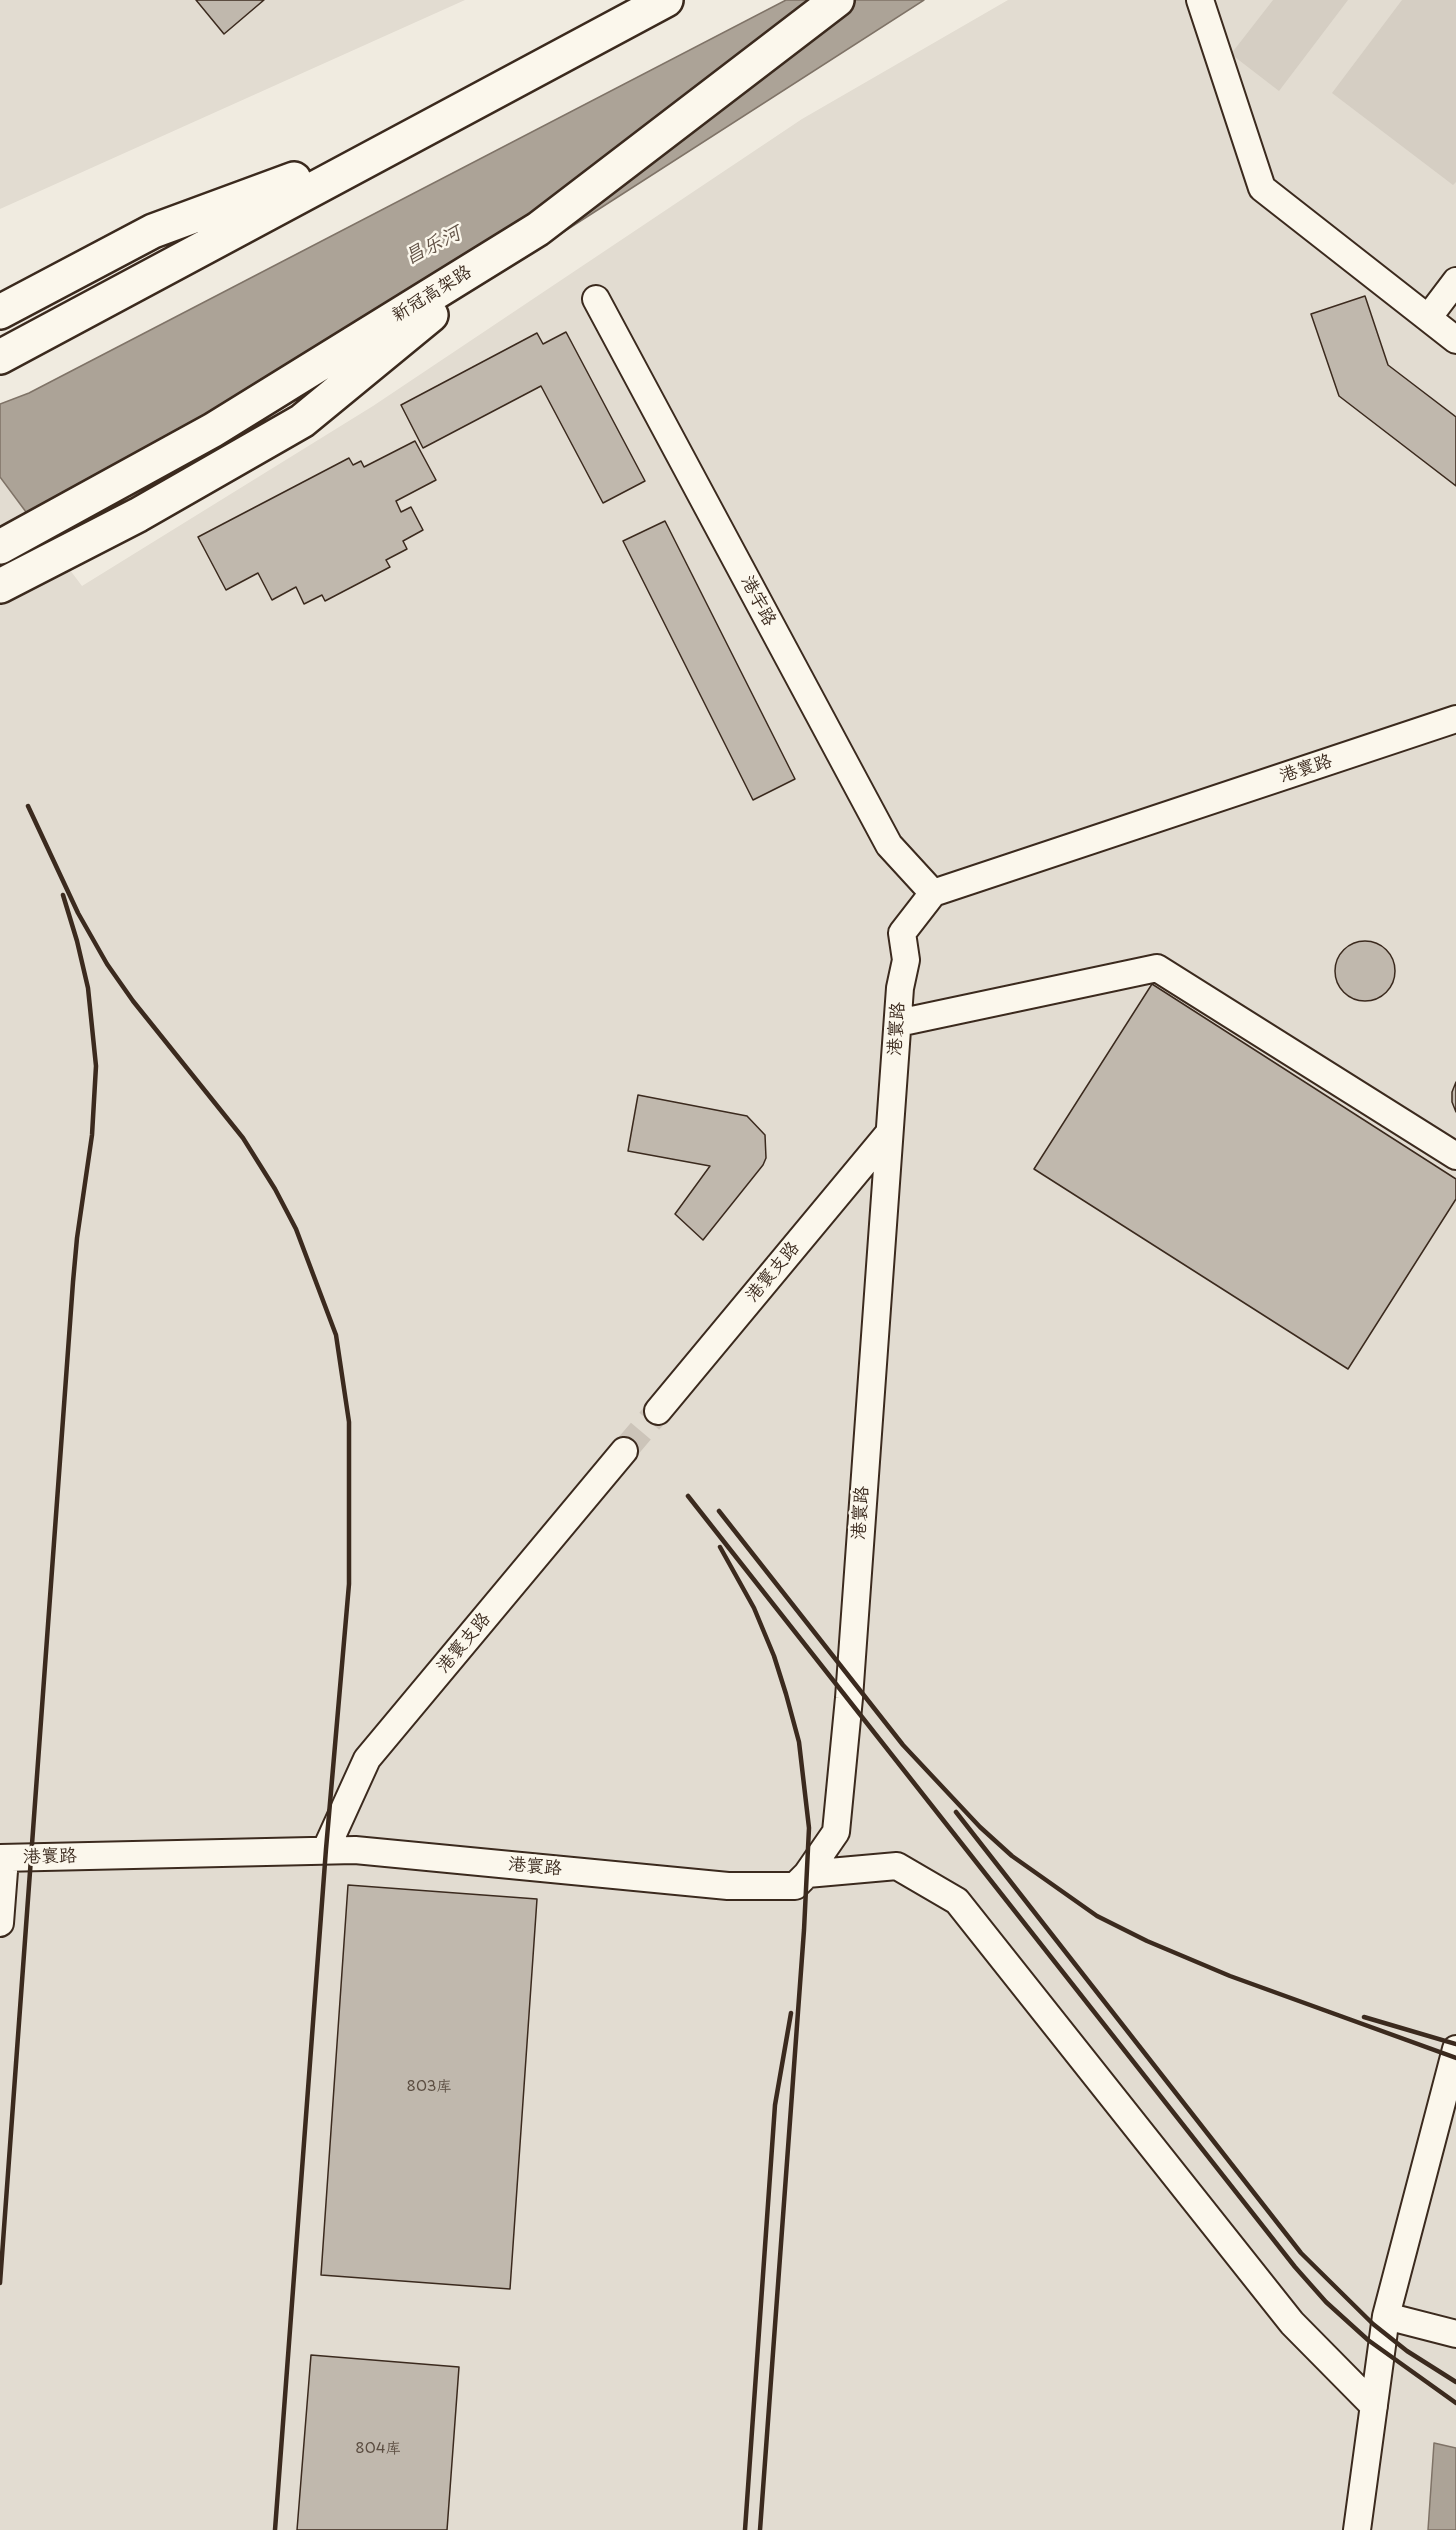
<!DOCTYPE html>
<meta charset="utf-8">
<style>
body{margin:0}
canvas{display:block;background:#f0ebe0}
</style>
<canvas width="1456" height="2530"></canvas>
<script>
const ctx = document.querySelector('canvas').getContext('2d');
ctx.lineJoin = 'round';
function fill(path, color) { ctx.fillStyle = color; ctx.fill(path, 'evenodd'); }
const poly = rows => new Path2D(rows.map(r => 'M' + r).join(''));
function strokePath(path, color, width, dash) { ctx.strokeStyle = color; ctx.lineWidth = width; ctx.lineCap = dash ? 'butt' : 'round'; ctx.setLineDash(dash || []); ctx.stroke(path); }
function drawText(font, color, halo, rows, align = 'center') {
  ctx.font = font + ' "Playpen Sans","LXGW WenKai TC",sans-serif'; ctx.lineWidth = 5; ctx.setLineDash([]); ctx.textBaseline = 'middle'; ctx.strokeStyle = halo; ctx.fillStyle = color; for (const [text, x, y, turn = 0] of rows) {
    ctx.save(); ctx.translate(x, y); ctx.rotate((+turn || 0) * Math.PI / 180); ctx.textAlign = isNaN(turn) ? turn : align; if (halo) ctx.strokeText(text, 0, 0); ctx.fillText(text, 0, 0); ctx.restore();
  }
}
fill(poly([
 [0,0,465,0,0,209],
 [1008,0,1456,0,1456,2448,1434,2443,1428,2530,0,2530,0,477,82,586,373,406,802,119]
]), '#e2dcd1');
fill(poly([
 [1273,0,1348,0,1279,91,1231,54],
 [1402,0,1456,0,1456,182,1453,185,1332,93]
]), '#d5cec3');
const water = poly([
 [786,0,924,0,484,283,29,516,0,477,0,404,29,393,786,0],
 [1434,2443,1456,2448,1456,2530,1428,2530,1434,2443]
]);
fill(water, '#aca397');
strokePath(water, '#7f7367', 1.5);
const building = poly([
 [196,0,264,0,224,34,196,0],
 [1365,296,1388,365,1456,417,1456,486,1339,396,1311,314,1365,296],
 [566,332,645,481,603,503,541,386,423,448,401,405,537,333,543,344,566,332],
 [415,441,436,480,396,501,401,512,411,507,423,530,403,541,407,549,386,560,390,567,325,601,322,595,304,604,296,587,272,600,258,573,226,590,198,537,349,458,353,465,361,461,364,467,415,441],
 [665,521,795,779,753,800,623,541,665,521],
 '1335 971a30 30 0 1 1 60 0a30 30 0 1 1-60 0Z',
 [1152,984,1456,1179,1456,1199,1348,1369,1034,1169,1152,984],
 [1456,1082,1456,1112,1452,1102,1452,1092,1456,1082],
 [638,1095,747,1116,765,1135,766,1158,763,1165,703,1240,675,1214,710,1166,628,1151,638,1095],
 [348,1885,537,1899,510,2289,321,2275,348,1885],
 [311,2355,459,2367,447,2530,297,2530,311,2355]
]);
fill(building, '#c0b8ad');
strokePath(building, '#3b2a1e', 1.5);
strokePath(poly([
 [624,1451,658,1411]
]), '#ccc4b9', 26, [26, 13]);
const minor = poly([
 [1200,0,1262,188,1456,340],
 [596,299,889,845,933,893],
 [1428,318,1456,281],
 [898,1023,1157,968,1456,1156],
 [658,1411,889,1133],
 [326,1849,367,1759,624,1451],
 [0,1858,355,1850,728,1886,795,1886,807,1874,836,1832,849,1698,900,988,906,960,902,933,933,893,1456,719],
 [807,1874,897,1866,957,1901,1292,2323,1374,2406],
 [0,1923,5,1858],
 [1386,2316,1456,2334],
 [1357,2530,1386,2316,1456,2049]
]);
const highway = poly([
 [0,312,153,231,294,179],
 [0,357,666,0],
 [0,547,213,430,538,229,837,0],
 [0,586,138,515,302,421,431,315]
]);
strokePath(minor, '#3b2a1e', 30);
strokePath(highway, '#3b2a1e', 38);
strokePath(minor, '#fbf7ec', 26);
strokePath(highway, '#fbf7ec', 33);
strokePath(poly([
 [28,806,78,913,107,964,133,1001,243,1138,275,1189,296,1229,336,1335,349,1422,349,1584,326,1849,275,2530],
 [688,1496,1295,2267,1326,2302,1368,2340,1456,2403],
 [719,1511,903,1745,980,1827,1012,1856,1097,1916,1147,1941,1230,1976,1456,2058],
 [720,1547,754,1608,774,1656,786,1694,799,1742,809,1828,804,1930,760,2530],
 [956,1812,1301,2253,1373,2324,1407,2351,1456,2382],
 [1364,2017,1456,2044],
 [0,2283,73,1282,77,1238,92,1135,96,1066,88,988,77,941,63,895],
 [745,2530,775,2105,791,2013]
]), '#3b2a1e', 4.5);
drawText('15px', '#5c4e42', null, [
 ["803库",429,2087],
 ["804库",378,2449]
]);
drawText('18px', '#3b2a1e', '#fbf7ec', [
 ["新冠高架路",432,294,-32],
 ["港宇路",758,601,62],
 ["港寰路",1306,769,-18],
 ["港寰路",897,1029,-86],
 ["港寰支路",773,1272,-50],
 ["港寰路",861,1513,-86],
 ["港寰支路",464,1643,-50],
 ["港寰路",50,1857,-1],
 ["港寰路",535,1867,5]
]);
drawText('italic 20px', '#635448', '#fbf7ec', [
 ["昌乐河",433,246,-27]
]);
</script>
